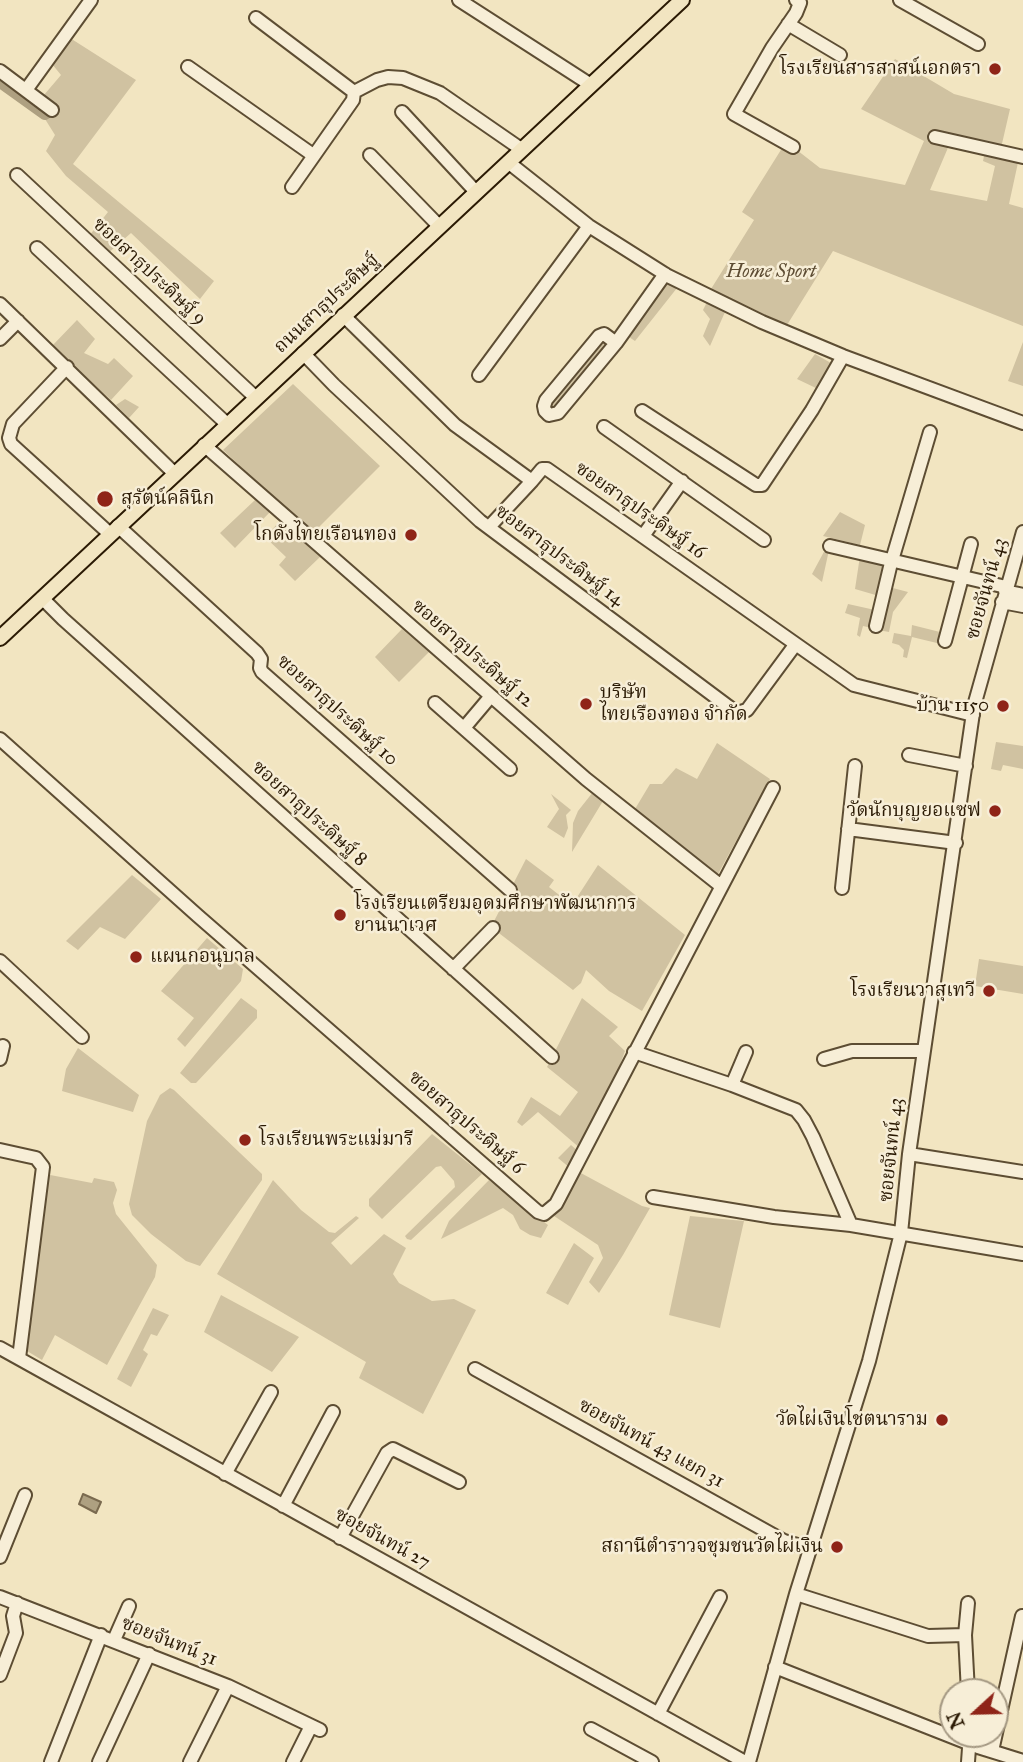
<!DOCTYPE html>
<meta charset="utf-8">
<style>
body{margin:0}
#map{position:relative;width:1023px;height:1762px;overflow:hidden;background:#f2e5c1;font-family:"IM FELL Great Primer",serif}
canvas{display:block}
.north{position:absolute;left:939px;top:1678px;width:70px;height:70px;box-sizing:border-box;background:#f7eed7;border:2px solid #a59983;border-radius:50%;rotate:248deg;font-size:19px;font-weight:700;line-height:28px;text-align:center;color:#2b1a04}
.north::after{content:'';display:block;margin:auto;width:24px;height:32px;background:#8f2418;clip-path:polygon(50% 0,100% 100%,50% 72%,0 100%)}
</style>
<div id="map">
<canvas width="1023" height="1762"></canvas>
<div class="north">N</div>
</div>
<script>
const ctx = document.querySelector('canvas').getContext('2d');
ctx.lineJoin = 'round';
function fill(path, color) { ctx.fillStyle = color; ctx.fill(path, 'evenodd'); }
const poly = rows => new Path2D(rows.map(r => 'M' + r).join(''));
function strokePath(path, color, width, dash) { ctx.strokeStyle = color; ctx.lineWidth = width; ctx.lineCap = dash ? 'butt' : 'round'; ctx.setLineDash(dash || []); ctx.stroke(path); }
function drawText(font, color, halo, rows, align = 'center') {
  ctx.font = font + ' "IM FELL Great Primer","Noto Serif Thai",serif'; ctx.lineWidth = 5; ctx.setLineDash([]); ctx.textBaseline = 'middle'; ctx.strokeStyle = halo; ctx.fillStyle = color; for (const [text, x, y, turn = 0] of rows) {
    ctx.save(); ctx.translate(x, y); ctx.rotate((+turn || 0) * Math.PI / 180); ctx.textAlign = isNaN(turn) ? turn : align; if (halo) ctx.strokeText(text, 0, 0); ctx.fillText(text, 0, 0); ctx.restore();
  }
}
fill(poly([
 [70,38,136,80,73,164,214,281,200,299,131,233,106,255,89,236,108,212,66,176,46,151,55,135,45,119,56,106,44,95,61,75,52,64],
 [895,59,954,94,1010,109,1001,148,931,132,930,139,950,143,930,190,987,201,995,166,983,161,985,151,1019,158,1009,204,1023,208,1023,326,833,251,787,325,711,289,754,220,742,212,784,145,793,147,820,168,905,185,924,141,861,109],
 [665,281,677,288,635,341,626,335],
 [707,302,725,312,710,346,703,336,710,319,703,310],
 [77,320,95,339,84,353,108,364,114,358,133,376,111,400,52,346],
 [601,340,609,342,554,411,547,407],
 [1023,342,1023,386,1008,381],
 [815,354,831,363,818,389,797,379],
 [293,384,380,466,312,534,223,450],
 [125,399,139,407,129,418,116,405],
 [255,500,270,512,235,548,220,533],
 [840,512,865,525,860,545,823,536],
 [280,521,320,557,295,581,279,565,286,557,265,537],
 [826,548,829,550,822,582,812,574],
 [860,556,887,562,879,596,855,589],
 [889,587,908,592,893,612,889,632,878,630],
 [848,604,875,610,872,628,863,626,860,637,857,635,860,618,845,613],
 [912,625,944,633,941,644,912,637,907,658,903,657,904,650,899,645,892,643,894,633,911,636],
 [402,629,429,652,399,682,375,657],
 [996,742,1023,746,1023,769,1003,765,1001,771,991,769],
 [717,743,770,779,718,874,635,809,650,784,662,784,676,768,697,779],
 [593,792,603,801,572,852,573,823,578,811],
 [551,794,571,810,566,815,568,828,564,838,547,827,559,809],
 [526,859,554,880,549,887,572,905,598,865,685,935,642,1011,609,991,586,970,581,983,573,990,491,927],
 [132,875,161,899,125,939,100,927,78,950,66,941],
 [207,938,243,969,241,981,185,1047,177,1039,194,1018,161,991],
 [979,959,1023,966,1023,994,975,986],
 [241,998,257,1010,257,1018,196,1083,191,1083,180,1073],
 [582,998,618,1027,609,1036,625,1051,610,1092,581,1149,538,1112,522,1126,517,1122,531,1097,560,1116,578,1092,547,1067],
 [78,1048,139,1095,133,1112,62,1091,66,1069],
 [170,1088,174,1090,262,1174,262,1180,200,1266,186,1261,151,1234,132,1215,129,1204,147,1121,160,1095],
 [432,1134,482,1174,411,1240,407,1239,405,1236,455,1187,454,1181,441,1166,436,1167,382,1219,369,1206,369,1199],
 [571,1145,579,1152,570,1168,558,1158],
 [579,1172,642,1206,650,1208,623,1255,599,1293,589,1282,603,1258,598,1245,554,1216],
 [45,1174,92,1183,94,1178,114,1182,117,1190,113,1203,116,1214,157,1265,155,1277,107,1365,55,1335,42,1360,22,1348],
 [273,1180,301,1210,329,1232,335,1233,356,1216,359,1218,331,1243,351,1265,384,1234,406,1248,393,1274,399,1283,432,1301,454,1299,476,1310,423,1414,359,1378,366,1362,217,1274],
 [489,1180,548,1225,541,1238,530,1235,520,1229,513,1215,503,1208,441,1239,449,1221],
 [690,1216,744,1221,720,1328,669,1315],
 [574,1243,594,1258,568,1305,546,1293],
 [221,1295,299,1337,272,1372,204,1332],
 [153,1308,169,1315,157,1336,151,1334,143,1350,148,1354,131,1387,117,1379]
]), '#d0c2a1');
const water = poly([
 [83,1494,101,1502,96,1513,79,1504,83,1494]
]);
fill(water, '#aea081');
strokePath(water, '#7a6a4f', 2);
strokePath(poly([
 [0,82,45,114]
]), '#aea081', 12);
const minor = poly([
 [459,0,591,85],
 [900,0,978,44],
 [256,18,354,92,353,100,292,187],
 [788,24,840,55],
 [188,67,313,155],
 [0,71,52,110],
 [26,90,91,0],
 [354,92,377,80,388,77,403,78,440,93,521,149],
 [402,112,476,192],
 [935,137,1023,157],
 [793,147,734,114,772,48,796,13,800,3,796,0],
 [370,155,439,226],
 [508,162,589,226,668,276,762,322,843,356,1023,423],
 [17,175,255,397],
 [37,248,227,424],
 [0,304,174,473],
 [343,315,455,425,532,481,542,469,547,469,854,685,973,715],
 [0,339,18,321],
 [616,343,604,334,599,336,546,400,544,406,545,411,549,415,558,413,616,343,665,274],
 [303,353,334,385,480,521,737,713,747,710,795,645],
 [67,367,13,424,9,438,11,444,110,534],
 [479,375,589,226],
 [642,411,756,485,762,485,812,410,843,356],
 [604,427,764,540],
 [204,445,586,779,721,886],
 [118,526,257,653,261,659,260,668,262,672,510,890],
 [489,527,532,481],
 [643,536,682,481],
 [830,546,1006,587],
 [1005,591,1023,595],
 [42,598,63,619,552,1057],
 [1002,602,1023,606],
 [876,626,890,567,930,432],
 [945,641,971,544],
 [435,703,510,769],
 [464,728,491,696],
 [0,739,198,916,538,1212,544,1214,556,1204,773,788],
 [909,755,966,766],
 [848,829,956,843],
 [842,888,855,766],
 [0,961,82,1037],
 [453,969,493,928],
 [634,1052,732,1085,796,1110,804,1120,813,1137,851,1225],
 [0,1059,3,1046],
 [824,1059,852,1051,923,1051],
 [732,1085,746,1052],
 [0,1150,36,1158,43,1167,19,1358],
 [909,1154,1023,1172],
 [653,1197,774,1217,851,1225,1023,1254],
 [0,1348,745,1762],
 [475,1369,784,1541,810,1549],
 [225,1474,271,1392],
 [283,1506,333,1412],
 [340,1538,387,1453,393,1449,459,1482],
 [0,1557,25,1495],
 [796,1594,928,1636,965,1635],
 [0,1597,228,1686,320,1730],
 [114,1640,129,1606],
 [775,1667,978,1747,1023,1761],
 [0,1675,16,1633,13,1616,17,1603],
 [968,1692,965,1635,968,1603],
 [658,1714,720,1597],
 [591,1729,652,1762],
 [992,1751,1022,1616],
 [51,1762,101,1635],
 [99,1762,149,1654],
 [190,1762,228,1686],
 [293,1762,311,1726],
 [749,1762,796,1594,869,1361,901,1233,909,1154,974,706,1023,532],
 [968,1762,970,1734]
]);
const major = poly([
 [0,638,682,0]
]);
strokePath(minor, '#5d4d33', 16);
strokePath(major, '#2b1a04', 18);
strokePath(minor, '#f7eed7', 12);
strokePath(major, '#f2e5c1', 14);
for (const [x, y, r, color] of [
 [995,69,7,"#8f2418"],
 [105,499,9,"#8f2418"],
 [411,535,7,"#8f2418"],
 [586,704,7,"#8f2418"],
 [1003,706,7,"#8f2418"],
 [995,811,7,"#8f2418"],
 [340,915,7,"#8f2418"],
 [136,957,7,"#8f2418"],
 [989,991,7,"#8f2418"],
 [245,1140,7,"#8f2418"],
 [942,1420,7,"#8f2418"],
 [837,1547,7,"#8f2418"]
]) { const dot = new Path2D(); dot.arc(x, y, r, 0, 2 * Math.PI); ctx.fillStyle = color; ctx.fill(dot); strokePath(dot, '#f7eed7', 2.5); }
drawText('19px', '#2b1a04', '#f7eed7', [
 ["โรงเรียนสารสาสน์เอกตรา",981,69],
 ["สุรัตน์คลินิก",121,499,"left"],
 ["โกดังไทยเรือนทอง",397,535],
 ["บริษัท",600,693,"left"],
 ["ไทยเรืองทอง จำกัด",600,715,"left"],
 ["บ้าน 1150",989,706],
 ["วัดนักบุญยอแซฟ",981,811],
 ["โรงเรียนเตรียมอุดมศึกษาพัฒนาการ",354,904,"left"],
 ["ยานนาเวศ",354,926,"left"],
 ["แผนกอนุบาล",150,957,"left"],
 ["โรงเรียนวาสุเทวี",975,991],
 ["โรงเรียนพระแม่มารี",259,1140,"left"],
 ["วัดไผ่เงินโชตนาราม",928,1420],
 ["สถานีตำราวจชุมชนวัดไผ่เงิน",823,1547]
], 'right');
drawText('19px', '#2b1a04', '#f7eed7', [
 ["ซอยสาธุประดิษฐ์ 9",149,272,43],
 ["ถนนสาธุประดิษฐ์",327,304,-43],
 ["ซอยสาธุประดิษฐ์ 16",640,511,35],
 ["ซอยสาธุประดิษฐ์ 14",559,556,37],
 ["ซอยจันทน์ 43",987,589,-74],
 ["ซอยสาธุประดิษฐ์ 12",472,654,41],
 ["ซอยสาธุประดิษฐ์ 10",337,711,42],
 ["ซอยสาธุประดิษฐ์ 8",309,814,42],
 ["ซอยสาธุประดิษฐ์ 6",466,1123,41],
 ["ซอยจันทน์ 43",892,1150,-84],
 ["ซอยจันทน์ 43 แยก 31",651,1444,29],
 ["ซอยจันทน์ 27",382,1539,29],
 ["ซอยจันทน์ 31",169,1642,22]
]);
drawText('italic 19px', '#5d4c33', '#f7eed7', [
 ["Home Sport",771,272]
]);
</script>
